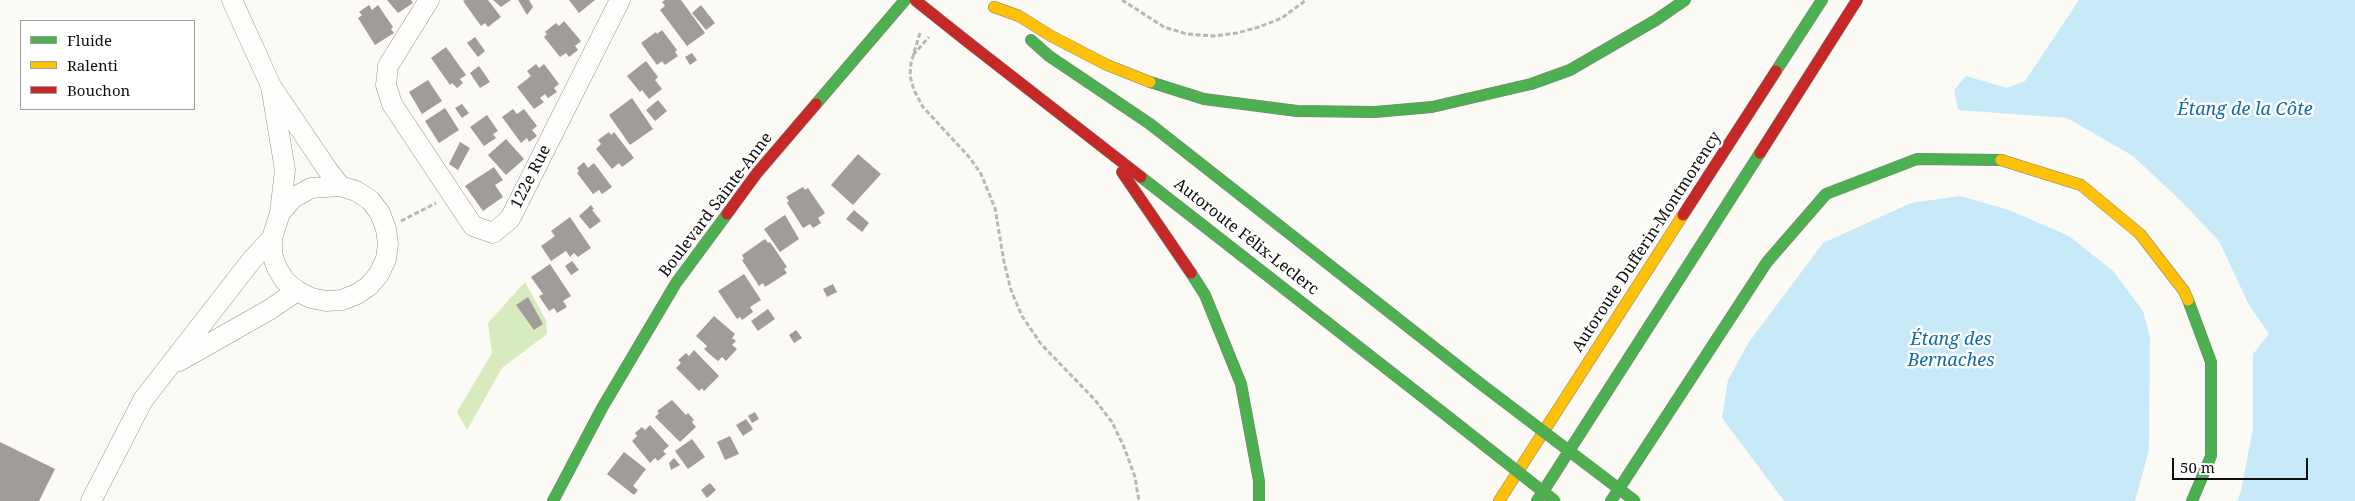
<!DOCTYPE html>
<meta charset="utf-8">
<style>
body{margin:0}
#map{position:relative;width:2355px;height:501px;overflow:hidden;background:#fcfaf4;font-family:"Noto Serif",serif}
canvas{display:block}
.legend{position:absolute;left:20px;top:20px;width:175px;height:90px;box-sizing:border-box;background:#fff;border:1px solid #9f9f9f;margin:0;padding:6px 9px;list-style:none;font-size:15px;color:#0e0e0e}
.legend li{display:flex;align-items:center;gap:10px;height:25px}
.legend b{width:25px;border:1px solid #9f9f9f}
.scale{position:absolute;left:2172px;top:458px;width:136px;height:22px;box-sizing:border-box;border:2px solid #0e0e0e;border-top:0;padding-left:6px;font-size:15px;line-height:18px;white-space:nowrap;color:#0e0e0e;-webkit-text-stroke:4px #fff;paint-order:stroke}
</style>
<div id="map">
<canvas width="2355" height="501"></canvas>
<ul class="legend">
<li><b style="height:6px;background:#4caf50"></b>Fluide</li>
<li><b style="height:6px;background:#ffc107"></b>Ralenti</li>
<li><b style="height:6px;background:#c62828"></b>Bouchon</li>
</ul>
<div class="scale">50 m</div>
</div>
<script>
const ctx = document.querySelector('canvas').getContext('2d');
ctx.lineJoin = 'round';
function fill(path, color) { ctx.fillStyle = color; ctx.fill(path, 'evenodd'); }
const poly = rows => new Path2D(rows.map(r => 'M' + r).join(''));
function strokePath(path, color, width, dash) { ctx.strokeStyle = color; ctx.lineWidth = width; ctx.lineCap = dash ? 'butt' : 'round'; ctx.setLineDash(dash || []); ctx.stroke(path); }
function drawText(font, color, halo, rows, align = 'center') {
  ctx.font = font + ' "Noto Serif",serif'; ctx.lineWidth = 5; ctx.setLineDash([]); ctx.textBaseline = 'middle'; ctx.strokeStyle = halo; ctx.fillStyle = color; for (const [text, x, y, turn = 0] of rows) {
    ctx.save(); ctx.translate(x, y); ctx.rotate((+turn || 0) * Math.PI / 180); ctx.textAlign = isNaN(turn) ? turn : align; if (halo) ctx.strokeText(text, 0, 0); ctx.fillText(text, 0, 0); ctx.restore();
  }
}
fill(poly([
 [525,282,546,320,547,334,502,368,467,430,457,412,492,353,488,323]
]), '#d7ebbf');
fill(poly([
 [2079,0,2355,0,2355,501,2237,501,2241,491,2253,428,2253,354,2269,334,2249,305,2219,241,2181,201,2133,156,2067,118,1958,110,1954,90,1966,76,2007,88,2025,81],
 [1960,196,2009,210,2069,236,2113,271,2143,311,2150,337,2149,450,2135,501,1784,501,1722,418,1728,380,1749,342,1823,243,1911,203]
]), '#c8e9f8');
fill(poly([
 [387,0,411,0,413,3,398,13],
 [465,0,488,0,501,17,488,27,485,23,481,26,463,1],
 [493,0,511,0,501,7],
 [518,0,529,0,533,7,527,15],
 [569,0,595,0,579,13],
 [665,0,681,0,705,33,687,46,660,10,665,6,662,2],
 [369,5,372,10,378,5,393,27,391,29,394,33,375,45,358,18,362,15,359,12],
 [701,5,715,23,706,30,692,13],
 [564,21,581,41,575,46,578,50,569,57,566,53,560,57,544,37,547,34,545,32,556,23,559,26],
 [662,30,677,50,675,52,678,56,665,65,662,61,657,65,641,43,656,32,657,34],
 [475,37,485,51,478,57,467,43],
 [446,47,466,75,460,79,463,83,457,88,452,83,450,85,431,58],
 [692,53,697,60,690,65,685,57],
 [646,61,658,77,655,80,662,89,649,99,642,90,640,92,627,76],
 [536,64,539,68,544,64,559,84,554,88,557,92,548,98,545,94,540,98,544,102,534,109,517,87,531,76,527,71],
 [479,66,490,82,480,88,470,73],
 [428,80,442,101,422,114,409,92],
 [632,98,653,129,630,145,609,115],
 [658,100,667,111,655,121,646,110],
 [462,104,469,113,462,118,455,108],
 [445,108,459,130,439,143,425,121],
 [513,109,517,114,524,109,537,126,532,130,537,136,529,142,527,138,521,143,502,117],
 [487,115,498,131,493,134,496,138,484,146,470,127],
 [609,132,611,135,614,132,634,158,622,167,619,163,612,169,596,149,601,144,598,140],
 [506,139,524,159,506,175,488,155],
 [460,142,470,148,458,170,449,164],
 [858,154,881,174,853,205,831,185],
 [584,162,588,168,594,163,612,187,602,194,599,190,593,194,577,173,579,171,577,168],
 [494,167,503,180,495,185,503,197,483,211,465,186],
 [803,187,805,190,808,188,825,213,818,218,821,223,813,228,810,224,803,228,787,203,789,201,786,197],
 [591,205,594,209,592,210,601,221,590,229,579,216],
 [854,210,869,223,862,232,846,219],
 [785,215,799,239,780,252,764,229],
 [570,217,591,248,578,257,574,253,570,257,566,251,551,261,541,246,555,236,551,231],
 [765,239,768,243,770,242,787,267,784,269,787,273,765,287,763,283,759,286,742,260,744,259,742,255],
 [572,261,579,270,571,275,565,266],
 [550,264,571,296,563,301,567,307,557,313,554,308,549,311,539,296,543,294,531,277],
 [744,274,761,300,750,307,753,312,742,320,740,317,737,319,718,291],
 [833,284,837,292,827,297,823,289],
 [528,297,543,324,534,330,516,305],
 [768,309,775,319,758,331,751,321],
 [714,316,735,334,732,338,736,341,732,345,737,349,726,361,722,357,718,361,714,358,704,349,707,346,696,336],
 [796,330,802,338,794,343,789,335],
 [694,350,719,376,704,391,702,388,699,391,676,368,681,363,678,360,686,353,689,356],
 [672,400,686,415,688,413,694,420,692,422,696,427,680,442,655,417,659,413,657,411],
 [755,412,759,419,752,423,748,416],
 [746,419,753,429,743,436,736,425],
 [650,425,669,446,663,451,666,454,658,461,655,458,650,463,632,441,637,436,635,433,642,427,645,430],
 [730,436,739,454,725,460,717,442],
 [692,439,705,457,688,469,675,451],
 [0,442,55,469,39,501,0,501],
 [624,452,646,469,633,486,638,490,634,495,607,474],
 [674,458,680,465,671,470,669,463],
 [710,483,716,490,707,498,701,490]
]), '#9f9c99');
const street = poly([
 [232,0,271,86,327,169,340,186],
 [429,0,388,66,386,85,392,104,473,226,493,233,510,219,620,0],
 [271,86,285,170,280,213,272,238,272,254,277,268,285,281,297,291,311,298,326,301,342,300,357,294,369,286,379,274,386,259,388,244,386,229,380,213,370,200,356,191,340,186,311,188,293,198,280,213],
 [179,361,269,310,297,291],
 [91,501,143,400,251,261,272,238]
]);
const fast = poly([
 [1031,40,1049,56,1150,124,1477,381],
 [1776,71,1822,0],
 [1150,82,1204,99,1297,111,1375,112,1432,107,1531,84,1570,70,1656,20,1685,0],
 [816,104,905,0],
 [1141,177,1451,419],
 [1191,273,1205,295,1241,384,1259,481,1259,501],
 [2188,300,2211,362,2211,456,2192,501],
 [553,501,602,408,676,283,727,214],
 [1537,501,1760,153],
 [1611,501,1767,262,1826,194,1917,159,2001,160]
]);
const slow = poly([
 [994,7,1019,16,1051,36,1107,65,1150,82],
 [2001,160,2081,185,2140,234,2184,291,2188,300],
 [1499,501,1683,215]
]);
const jam = poly([
 [969,43,1141,177],
 [1760,153,1857,0],
 [1122,172,1191,273],
 [727,214,757,173,816,104],
 [1683,215,1776,71]
]);
strokePath(street, '#959492', 21);
strokePath(fast, '#82827f', 12);
strokePath(slow, '#82827f', 12);
strokePath(jam, '#82827f', 12);
strokePath(poly([
 [1122,0,1164,27,1187,34,1214,36,1237,33,1259,27,1282,18,1306,0],
 [920,33,911,63,910,76,914,90,923,107,970,158,981,174,995,208,1004,262,1011,290,1022,316,1041,344,1095,400,1112,422,1124,447,1135,477,1139,501],
 [913,55,929,37],
 [401,221,436,203]
]), '#b8b8b7', 3, [5, 2.5]);
strokePath(street, '#fffefd', 20);
strokePath(fast, '#4caf50', 11);
strokePath(slow, '#ffc107', 11);
strokePath(jam, '#c62828', 11);
const fastBridge = poly([
 [1477,381,1635,501],
 [1451,419,1555,501]
]);
const jamBridge = poly([
 [915,0,969,43]
]);
strokePath(fastBridge, '#82827f', 12, []);
strokePath(jamBridge, '#82827f', 12, []);
strokePath(fastBridge, '#4caf50', 11);
strokePath(jamBridge, '#c62828', 11);
drawText('16px', '#0e0e0e', '#fff', [
 ["122e Rue",531,177,-63],
 ["Boulevard Sainte-Anne",716,205,-53],
 ["Autoroute Félix-Leclerc",1246,237,38],
 ["Autoroute Dufferin-Montmorency",1647,242,-57]
]);
drawText('italic 18px', '#0e6caa', '#fff', [
 ["Étang de la Côte",2245,110],
 ["Étang des",1951,340],
 ["Bernaches",1951,361]
]);
</script>
